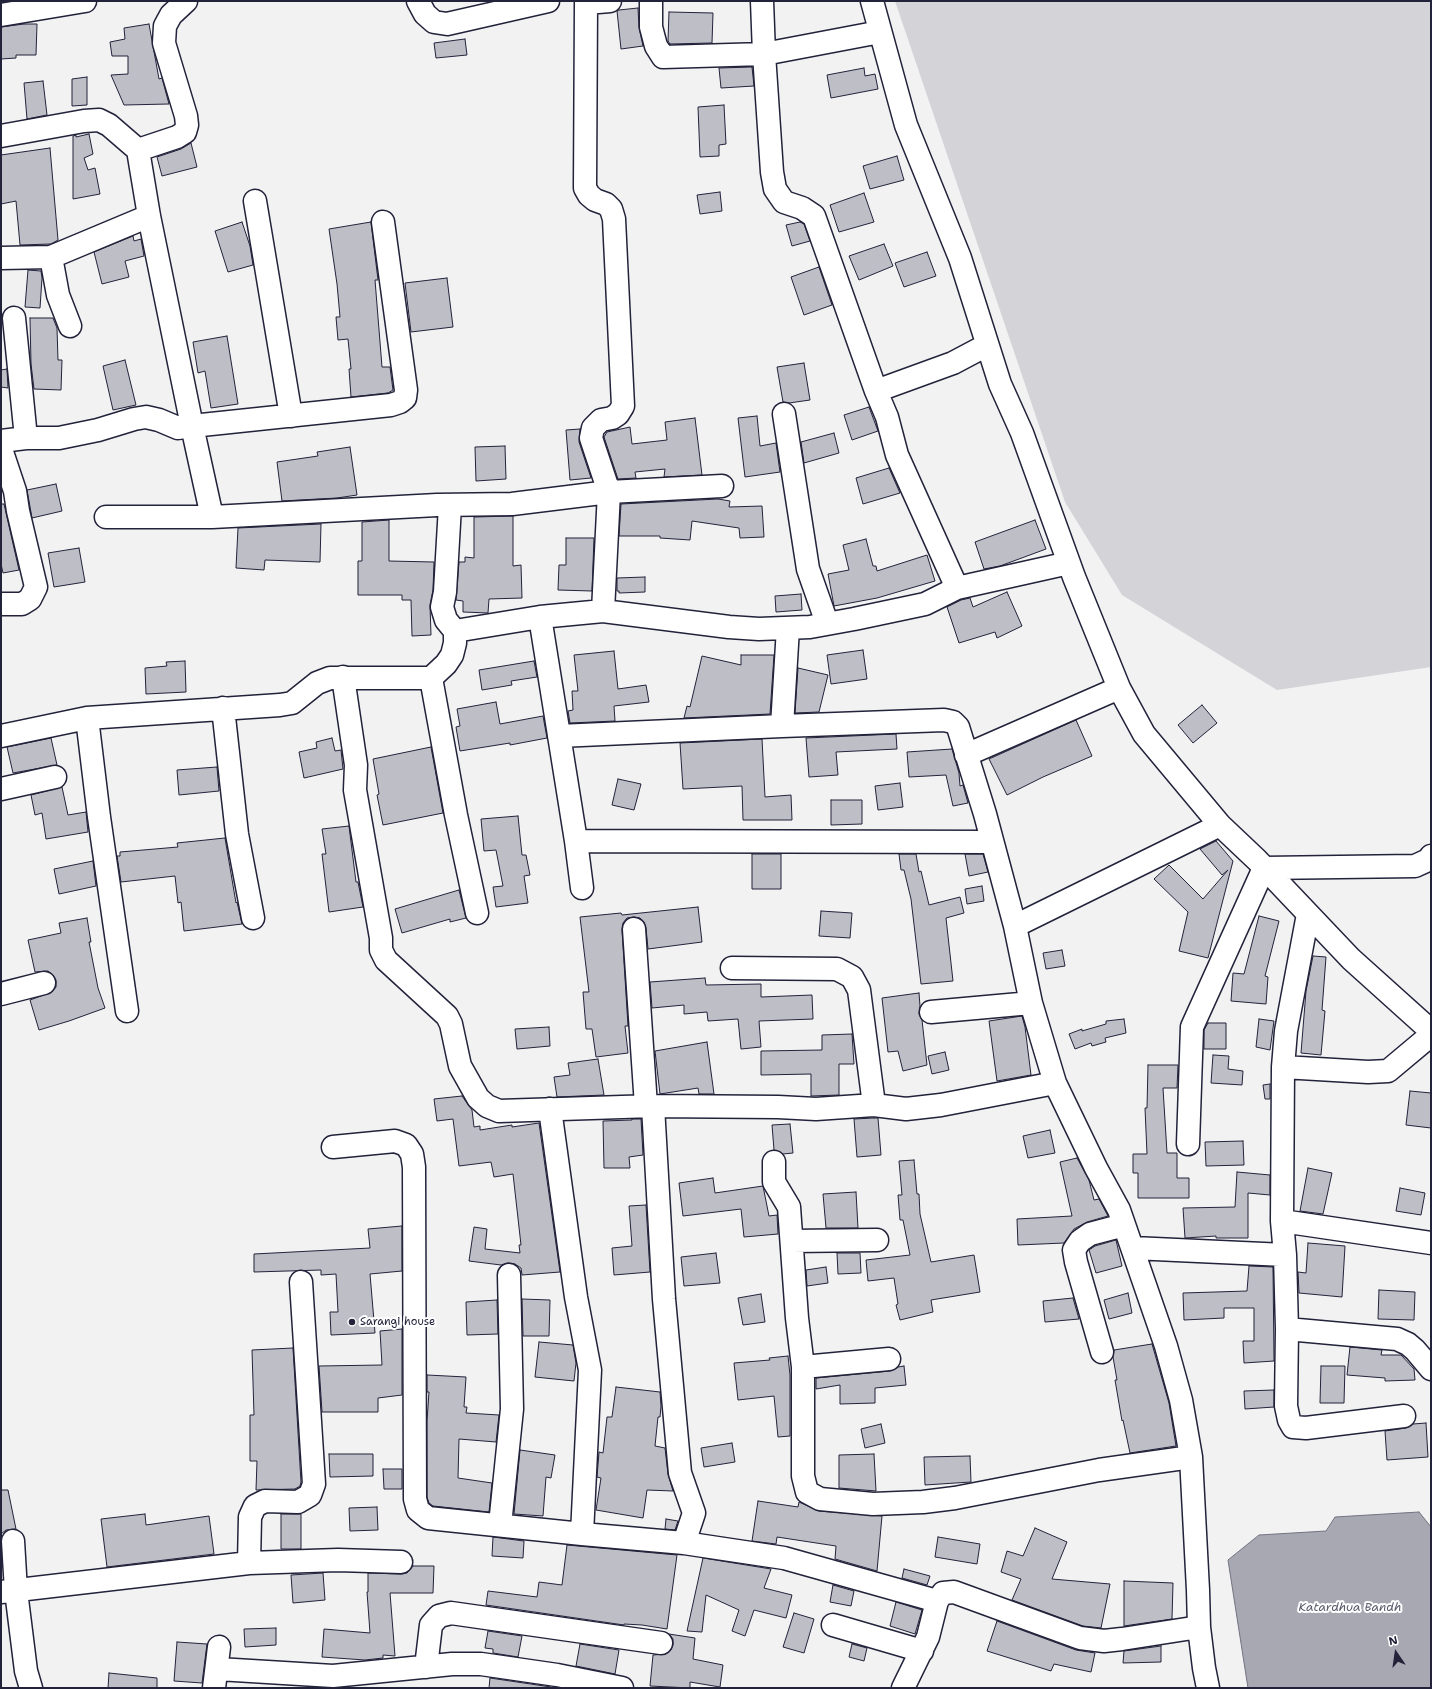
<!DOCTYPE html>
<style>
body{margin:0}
#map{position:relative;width:1432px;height:1689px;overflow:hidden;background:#f2f2f3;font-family:"Shantell Sans",sans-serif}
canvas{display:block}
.frame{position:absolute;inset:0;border:2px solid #22223b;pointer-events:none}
.north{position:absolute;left:1376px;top:1633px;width:40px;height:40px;-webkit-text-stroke:3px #fff;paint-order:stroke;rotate:347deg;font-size:11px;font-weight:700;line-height:16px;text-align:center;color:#22223b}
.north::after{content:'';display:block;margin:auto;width:14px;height:18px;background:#22223b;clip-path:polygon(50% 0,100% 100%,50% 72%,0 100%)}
</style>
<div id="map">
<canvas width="1432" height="1689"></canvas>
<div class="frame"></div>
<div class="north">N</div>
</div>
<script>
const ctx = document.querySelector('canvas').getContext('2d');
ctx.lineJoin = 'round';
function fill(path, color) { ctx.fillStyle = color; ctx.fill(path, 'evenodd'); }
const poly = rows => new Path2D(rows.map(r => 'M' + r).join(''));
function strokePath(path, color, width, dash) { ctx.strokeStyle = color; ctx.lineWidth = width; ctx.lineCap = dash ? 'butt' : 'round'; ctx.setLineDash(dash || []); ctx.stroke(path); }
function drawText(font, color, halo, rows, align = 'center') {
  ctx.font = font + ' "Shantell Sans",sans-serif'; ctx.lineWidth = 4; ctx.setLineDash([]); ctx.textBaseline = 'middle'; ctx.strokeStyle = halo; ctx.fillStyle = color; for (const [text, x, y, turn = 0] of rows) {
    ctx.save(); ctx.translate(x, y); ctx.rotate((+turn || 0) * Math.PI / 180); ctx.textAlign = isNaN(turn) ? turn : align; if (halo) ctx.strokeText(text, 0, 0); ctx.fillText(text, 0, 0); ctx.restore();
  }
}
fill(poly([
 [895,1,1431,1,1431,667,1277,690,1122,595,1065,502]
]), '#d3d3d8');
const water = poly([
 [1419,1512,1431,1527,1431,1688,1248,1688,1228,1560,1259,1535,1326,1531,1335,1517,1419,1512]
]);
fill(water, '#a8a8b2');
strokePath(water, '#727282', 1);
const building = poly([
 [638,8,639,27,643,46,621,49,617,11,619,10,638,8],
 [669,12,713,13,712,43,670,44,668,41,669,12],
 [24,24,37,24,36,55,16,55,16,58,1,59,1,27,24,24],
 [149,24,159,79,162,78,169,104,124,105,111,75,128,74,128,56,112,56,110,42,125,39,124,28,149,24],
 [465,39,467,55,436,58,434,43,465,39],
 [752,67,754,86,721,88,719,68,752,67],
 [864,68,865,76,875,74,878,89,831,98,827,75,864,68],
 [87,77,87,105,72,106,72,79,87,77],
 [43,81,47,115,27,119,24,83,43,81],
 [724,105,726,144,719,145,719,156,700,157,698,107,724,105],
 [89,134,93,154,84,158,88,170,95,168,100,194,73,199,73,136,76,135,76,137,89,134],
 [191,143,197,167,162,176,157,157,181,149,191,143],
 [50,148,58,240,51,244,20,245,16,201,1,204,1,155,50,148],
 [897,156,904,180,870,189,863,166,897,156],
 [720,192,722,211,700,214,697,195,720,192],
 [864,193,874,222,839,232,830,205,864,193],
 [242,222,250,246,253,265,228,272,215,231,242,222],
 [371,222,378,280,375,280,382,367,390,367,393,390,388,393,351,397,349,369,351,369,348,339,338,340,336,317,340,317,337,284,329,229,371,222],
 [800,222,804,224,810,241,792,246,786,225,800,222],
 [133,236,134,241,141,239,144,256,125,261,129,277,102,284,94,252,133,236],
 [884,244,893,266,859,280,849,256,884,244],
 [927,252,936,276,904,287,895,263,927,252],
 [819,267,832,305,804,315,791,277,819,267],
 [28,270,41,271,42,278,40,308,25,307,28,270],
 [447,278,453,327,411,332,405,283,447,278],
 [30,318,53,318,57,328,58,360,62,360,61,390,34,389,31,364,30,318],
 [227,336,238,404,211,408,205,371,198,373,193,342,227,336],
 [125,360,136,405,113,410,103,366,125,360],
 [804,363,810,400,789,403,783,402,777,367,804,363],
 [7,369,8,388,1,387,1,370,7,369],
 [869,407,878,431,852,440,844,415,869,407],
 [757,416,760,446,776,443,780,472,745,477,738,418,757,416],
 [695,418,702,475,664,477,665,469,635,472,636,478,618,479,604,437,607,432,630,427,632,444,667,440,665,422,695,418],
 [580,429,579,442,591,478,570,480,566,430,580,429],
 [834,433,839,453,804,463,801,442,834,433],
 [505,446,506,479,476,481,475,447,505,446],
 [350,447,357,495,337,498,282,501,277,462,318,456,317,452,350,447],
 [889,468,900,493,863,504,856,478,889,468],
 [56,484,62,511,32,518,27,490,56,484],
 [718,499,730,501,729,507,762,506,764,537,740,538,739,528,692,521,690,540,660,538,660,536,619,536,621,504,718,499],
 [1,504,4,504,19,570,3,573,1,564,1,504],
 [513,516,513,566,521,565,522,598,489,599,488,613,463,612,463,601,456,600,459,562,465,562,465,557,474,558,474,517,513,516],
 [389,520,389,561,434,562,433,590,430,605,431,635,412,636,411,600,402,600,402,595,358,595,358,561,362,561,362,522,389,520],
 [1035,520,1046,549,1000,566,984,569,975,542,1035,520],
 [321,524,320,562,265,560,264,570,236,568,238,528,321,524],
 [566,538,594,538,592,591,558,590,559,565,566,565,566,538],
 [866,539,873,566,876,566,877,571,927,555,935,581,877,598,834,606,828,574,849,570,843,545,866,539],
 [79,548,85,582,54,587,48,553,79,548],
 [645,577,645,592,619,593,619,591,617,591,617,578,645,577],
 [1007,592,1022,626,997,638,995,632,959,643,947,607,961,600,970,598,973,607,1007,592],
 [801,594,802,610,776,612,775,596,801,594],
 [863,650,867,679,831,684,827,655,863,650],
 [614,651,618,689,646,685,649,702,614,706,615,721,570,723,568,711,573,710,572,691,578,691,574,655,614,651],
 [741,655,774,655,770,714,684,718,687,706,690,707,702,656,741,665,741,655],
 [185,661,186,692,146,694,145,668,167,666,166,662,185,661],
 [534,661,537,677,511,681,512,685,482,690,479,670,534,661],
 [798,668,828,675,819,712,795,713,798,668],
 [496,702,500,724,543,716,547,738,510,745,510,743,460,751,456,727,460,726,457,709,496,702],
 [1202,705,1217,723,1193,743,1178,725,1202,705],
 [1076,720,1092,756,1043,777,1007,795,989,759,1076,720],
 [896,734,897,749,836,752,838,775,809,777,806,738,896,734],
 [51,738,57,765,13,773,7,747,51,738],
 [332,738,335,751,341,750,343,769,304,778,299,752,317,748,316,742,332,738],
 [762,739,765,797,791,795,792,820,743,820,742,786,683,789,680,743,762,739],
 [431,747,443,813,383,825,377,795,379,794,373,759,431,747],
 [952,749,959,773,960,786,963,785,968,803,953,806,946,775,909,777,907,752,952,749],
 [217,767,219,791,179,795,177,770,217,767],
 [618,779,641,784,634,810,612,805,618,779],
 [900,783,903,807,878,810,875,786,900,783],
 [62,787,68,815,86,812,88,832,46,839,42,813,35,815,31,795,62,787],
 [831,800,862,800,862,824,831,825,831,800],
 [518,816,522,855,526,855,530,875,524,876,528,903,496,907,493,887,503,886,496,850,484,851,481,819,518,816],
 [349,826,356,882,358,882,363,907,329,912,322,854,326,854,322,829,349,826],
 [225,838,236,903,237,902,242,924,184,931,181,902,178,903,175,876,121,882,117,856,120,856,120,852,178,847,177,843,225,838],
 [1216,841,1233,861,1208,958,1179,951,1188,912,1154,879,1169,865,1203,899,1228,870,1222,875,1200,849,1216,841],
 [752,854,781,854,781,889,752,889,752,854],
 [899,854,916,854,919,872,921,871,929,905,960,897,964,913,946,918,953,981,921,984,911,899,904,870,901,870,899,854],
 [965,854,983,854,988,872,969,876,965,854],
 [93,861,96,886,59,894,54,869,93,861],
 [982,886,984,901,967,904,965,889,982,886],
 [459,890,466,918,450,922,450,919,402,933,395,909,459,890],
 [698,907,702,942,648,949,646,928,644,922,640,918,634,917,627,918,623,923,622,930,628,1026,625,1026,628,1053,596,1057,592,1029,586,1029,583,992,589,992,580,917,621,913,622,915,698,907],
 [821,911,852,913,850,938,819,936,821,911],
 [1259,916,1279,921,1265,976,1268,977,1266,1004,1231,1001,1233,973,1244,974,1259,916],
 [87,918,91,942,89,942,98,988,105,1008,69,1021,39,1030,30,1000,52,992,56,987,56,980,53,975,48,971,35,972,28,940,61,933,59,923,87,918],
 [1062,950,1065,966,1046,969,1043,953,1062,950],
 [1313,956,1326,957,1322,1010,1325,1011,1321,1055,1301,1053,1306,991,1313,956],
 [705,978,706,985,761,984,761,997,812,995,813,1019,759,1021,761,1047,741,1049,738,1019,708,1021,707,1012,684,1014,684,1005,652,1008,650,982,705,978],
 [919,993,920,1006,919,1014,922,1020,927,1065,903,1071,898,1051,888,1052,882,998,919,993],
 [1022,1016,1025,1027,1031,1075,997,1081,989,1021,1022,1016],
 [1124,1019,1126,1033,1105,1038,1106,1042,1092,1046,1091,1043,1075,1049,1069,1034,1082,1029,1082,1031,1106,1024,1106,1021,1124,1019],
 [1259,1019,1274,1021,1270,1050,1256,1047,1259,1019],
 [1208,1023,1226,1023,1226,1049,1204,1049,1204,1030,1208,1023],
 [549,1027,550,1046,517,1049,515,1029,549,1027],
 [852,1034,854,1064,839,1064,839,1095,811,1096,811,1074,761,1075,761,1051,822,1050,822,1035,852,1034],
 [707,1042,714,1094,699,1094,698,1088,660,1094,655,1051,707,1042],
 [945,1052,949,1070,932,1074,928,1056,945,1052],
 [1213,1055,1229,1056,1228,1069,1243,1071,1242,1085,1211,1083,1213,1055],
 [598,1059,604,1095,557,1097,554,1077,570,1075,568,1063,598,1059],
 [1148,1065,1178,1065,1177,1088,1163,1088,1167,1153,1177,1153,1177,1178,1189,1178,1189,1198,1138,1198,1138,1173,1133,1173,1133,1154,1147,1154,1145,1108,1147,1108,1148,1065],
 [1270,1084,1270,1099,1265,1099,1263,1085,1270,1084],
 [1410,1091,1431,1093,1431,1128,1406,1125,1410,1091],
 [462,1096,472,1110,474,1127,480,1126,480,1130,512,1125,512,1127,539,1123,560,1272,522,1275,521,1268,515,1264,508,1263,501,1265,469,1261,474,1227,487,1229,485,1249,520,1253,519,1245,521,1245,513,1174,494,1177,491,1162,459,1166,453,1119,437,1121,434,1099,462,1096],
 [874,1118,878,1118,881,1155,857,1157,854,1119,874,1118],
 [632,1119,641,1119,643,1155,629,1157,630,1168,604,1168,603,1121,632,1120,632,1119],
 [790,1124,793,1153,783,1154,774,1150,772,1125,790,1124],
 [1050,1130,1055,1153,1028,1158,1023,1136,1050,1130],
 [1243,1141,1244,1165,1206,1166,1205,1142,1243,1141],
 [1077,1158,1089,1180,1094,1200,1099,1199,1108,1216,1087,1222,1074,1229,1064,1243,1018,1245,1017,1219,1072,1216,1060,1162,1077,1158],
 [914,1160,917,1194,919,1194,920,1214,931,1262,974,1255,980,1292,931,1300,933,1312,900,1320,896,1305,898,1304,894,1278,868,1281,866,1260,910,1255,903,1220,900,1220,898,1195,902,1195,899,1161,914,1160],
 [1308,1168,1332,1173,1323,1214,1300,1211,1308,1168],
 [1237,1172,1270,1175,1270,1195,1248,1193,1248,1238,1216,1238,1216,1236,1185,1238,1183,1208,1235,1207,1237,1172],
 [713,1178,715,1193,763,1186,769,1216,777,1215,778,1234,744,1237,741,1209,683,1216,679,1183,713,1178],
 [1400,1188,1425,1193,1421,1215,1396,1211,1400,1188],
 [856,1192,858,1228,826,1228,823,1194,856,1192],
 [646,1205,650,1272,614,1275,612,1248,632,1246,629,1206,646,1205],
 [402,1226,402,1271,370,1274,375,1333,331,1335,330,1312,338,1312,336,1274,321,1275,321,1270,254,1272,254,1254,370,1248,368,1229,402,1226],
 [1116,1240,1122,1266,1096,1273,1089,1250,1095,1246,1116,1240],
 [1308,1243,1345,1246,1342,1297,1299,1293,1298,1272,1306,1273,1308,1243],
 [716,1253,720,1283,684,1286,681,1257,716,1253],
 [837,1253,860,1253,861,1273,838,1274,837,1253],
 [1249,1266,1273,1267,1274,1361,1244,1363,1243,1341,1254,1341,1254,1308,1224,1308,1224,1318,1184,1320,1183,1293,1247,1291,1249,1266],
 [826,1267,828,1283,807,1286,806,1270,826,1267],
 [1379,1290,1415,1292,1414,1320,1378,1319,1379,1290],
 [1128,1293,1132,1313,1109,1319,1104,1300,1128,1293],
 [761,1294,765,1322,743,1325,738,1298,761,1294],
 [1073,1298,1079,1319,1045,1322,1043,1301,1073,1298],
 [522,1299,550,1300,549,1336,523,1336,522,1299],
 [497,1300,498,1334,467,1335,466,1302,497,1300],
 [402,1329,402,1395,378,1398,378,1412,322,1412,319,1366,382,1365,380,1331,402,1329],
 [539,1342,573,1345,576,1363,574,1381,535,1377,539,1342],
 [1152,1344,1169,1403,1176,1446,1130,1453,1123,1420,1122,1421,1115,1380,1117,1380,1113,1357,1114,1350,1152,1344],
 [1350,1347,1382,1350,1381,1355,1401,1355,1414,1369,1415,1380,1385,1381,1385,1378,1347,1375,1350,1347],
 [293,1348,301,1482,300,1486,295,1489,256,1490,257,1461,250,1461,250,1415,254,1415,252,1350,293,1348],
 [788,1356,790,1375,790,1436,778,1437,774,1396,738,1400,734,1363,770,1360,769,1358,788,1356],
 [904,1366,906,1385,875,1388,875,1403,840,1404,840,1385,816,1389,816,1378,890,1371,898,1367,904,1366],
 [1321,1366,1345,1366,1344,1403,1320,1403,1321,1366],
 [427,1375,466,1377,464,1407,467,1407,466,1413,499,1415,496,1442,459,1439,458,1478,492,1483,489,1512,433,1506,429,1503,427,1497,427,1421,429,1392,427,1392,427,1375],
 [616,1387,660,1392,661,1406,660,1417,658,1417,655,1446,665,1448,668,1474,673,1491,647,1490,643,1518,596,1510,601,1478,597,1477,599,1452,603,1453,607,1417,612,1417,616,1387],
 [1274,1390,1274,1407,1245,1409,1244,1391,1274,1390],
 [1426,1423,1428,1457,1387,1460,1385,1431,1406,1428,1413,1424,1426,1423],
 [881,1424,885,1443,865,1448,861,1429,881,1424],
 [732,1443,735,1462,704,1467,701,1448,732,1443],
 [520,1450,555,1455,551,1478,546,1477,543,1516,514,1514,520,1450],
 [329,1454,373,1454,373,1476,330,1477,329,1454],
 [874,1454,876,1491,839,1488,839,1455,874,1454],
 [970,1456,971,1482,925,1485,924,1457,970,1456],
 [383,1469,402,1469,402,1489,384,1489,383,1469],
 [1,1490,8,1490,16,1529,6,1530,1,1534,1,1490],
 [758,1501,798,1507,799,1502,819,1511,882,1516,877,1571,835,1559,836,1546,777,1537,776,1544,752,1541,758,1501],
 [377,1507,378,1530,350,1531,349,1508,377,1507],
 [145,1514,146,1525,209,1516,214,1554,107,1567,101,1519,145,1514],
 [281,1514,301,1514,301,1549,281,1549,281,1514],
 [666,1519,678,1521,675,1530,665,1529,666,1519],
 [1035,1528,1067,1542,1052,1579,1110,1584,1101,1628,1083,1626,1012,1600,1021,1579,1001,1572,1007,1551,1023,1556,1035,1528],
 [493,1537,524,1541,523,1558,492,1556,493,1537],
 [938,1537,980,1544,977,1564,935,1557,938,1537],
 [567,1545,677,1555,667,1629,642,1625,624,1624,624,1625,486,1605,488,1591,537,1597,539,1582,562,1585,567,1545],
 [703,1558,771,1569,764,1588,792,1595,786,1618,754,1610,745,1636,732,1631,739,1610,706,1595,702,1632,687,1631,703,1558],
 [413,1566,434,1566,433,1593,390,1593,395,1656,383,1655,383,1658,365,1660,322,1657,324,1629,370,1633,367,1592,368,1592,368,1573,401,1574,407,1573,413,1566],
 [904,1569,930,1576,927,1585,902,1578,904,1569],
 [323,1573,325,1600,293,1603,291,1575,323,1573],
 [1124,1581,1173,1583,1172,1619,1124,1626,1124,1581],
 [833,1585,854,1591,851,1606,830,1602,833,1585],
 [896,1602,922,1610,915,1634,890,1626,896,1602],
 [794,1613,814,1619,804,1653,783,1647,794,1613],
 [997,1621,1076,1650,1095,1653,1091,1672,1054,1664,1051,1671,987,1651,997,1621],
 [276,1628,276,1645,245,1647,244,1629,276,1628],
 [488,1631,522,1636,518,1657,493,1653,493,1649,485,1648,488,1631],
 [669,1634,695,1638,693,1659,723,1665,720,1687,690,1682,690,1688,650,1686,653,1655,666,1654,671,1650,673,1645,673,1639,669,1634],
 [177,1642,207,1644,202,1683,174,1681,177,1642],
 [580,1644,619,1650,615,1674,576,1666,580,1644],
 [852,1644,867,1648,864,1661,849,1657,852,1644],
 [1161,1646,1161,1662,1123,1663,1124,1651,1161,1646],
 [109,1673,157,1678,157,1688,108,1688,109,1673],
 [490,1678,551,1687,551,1688,489,1688,490,1678]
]);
fill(building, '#bebec6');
strokePath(building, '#22223b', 1);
const minor = poly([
 [418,1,425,14,434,22,447,24,548,1],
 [651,1,651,27,656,46,663,57,764,54,880,32],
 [762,1,764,54,772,172,775,189,784,202,802,208,814,216,876,391,953,363,987,345],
 [872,1,906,125,960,258,1000,384,1022,433,1074,577,1119,688,1144,734,1220,825,1257,860,1351,959,1431,1031],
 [1,15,85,1],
 [1,136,84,121,99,120,109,125,138,150,177,137,185,132,187,125,186,116,164,43,165,26,171,15,186,1],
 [138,150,149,216,192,426,391,405,400,402,405,398,406,390,383,222],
 [255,201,291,416],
 [51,257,149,216],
 [1,258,51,257,58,295,70,326],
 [14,318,26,438],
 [876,391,887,417,897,455,957,588],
 [784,414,808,569,827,623],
 [1,441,26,438,59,438,98,430,134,419,146,417,159,420,178,428,192,426,212,517,437,505,512,504,609,492,722,486],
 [1,449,15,491,18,511,36,587,30,599,22,604,1,604],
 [450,506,445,592,442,607,446,620,455,631,540,617,603,611,729,627,759,629,810,627,854,619,925,604,957,588,1069,563],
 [106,517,212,517],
 [603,611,609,492,591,438,593,428,601,420,612,418,618,414,623,406,614,219,611,209,606,204,595,200,589,195,585,188,586,3,610,1],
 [540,617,576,841,992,842],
 [343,677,356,765,355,790,381,938,381,950,386,960,447,1016,451,1024,460,1066,478,1098,487,1106,499,1111,653,1106,778,1107,816,1109,874,1105,906,1109,941,1105,1055,1083],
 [431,678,456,815,477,913],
 [223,708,237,834,253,918],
 [87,718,99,817,127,1011],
 [782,726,788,628],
 [1,736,87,718,280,705,292,703,317,683,330,678,431,678,446,664,452,655,455,643,455,631],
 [559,736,782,726,944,720,953,722,958,727,985,814,1015,926,1031,1003,1055,1083,1096,1168,1119,1210,1166,1346,1181,1400,1191,1457,1198,1590,1199,1627,1204,1668,1208,1688],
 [966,755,1119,688],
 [1,789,55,777],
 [576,841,582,888],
 [1308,914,1286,1031,1283,1067,1282,1221,1285,1255,1287,1329,1286,1406,1289,1420,1293,1427,1306,1428,1404,1416],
 [1015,926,1220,825],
 [634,929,646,1106],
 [732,968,837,969,852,977,859,990,874,1105],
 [1,994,44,983],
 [931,1012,1031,1003],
 [1283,1067,1368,1072,1388,1071,1431,1035],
 [653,1106,664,1299,680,1473,694,1513,684,1543],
 [550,1109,576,1297,590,1370,582,1534],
 [1188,1144,1192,1027,1264,868,1415,866,1428,860,1431,856],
 [333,1147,395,1141,406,1145,412,1154,414,1167,415,1499,418,1510,428,1518,582,1534,684,1543,784,1558,937,1601],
 [774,1162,774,1182,789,1207,797,1318,803,1367,803,1476,807,1492,820,1499,873,1504,923,1502,955,1498,1099,1470,1191,1457],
 [1282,1221,1431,1243],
 [792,1241,877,1240],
 [1133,1248,1285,1255],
 [1287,1329,1397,1339,1408,1344,1415,1350,1431,1369],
 [1102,1352,1076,1262,1074,1250,1080,1241,1090,1234,1124,1225],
 [803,1367,889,1359],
 [500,1525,512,1409,509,1275],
 [13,1541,16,1591,26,1671,31,1688],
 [249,1563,250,1517,255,1506,265,1501,298,1502,310,1495,314,1484,301,1282],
 [1,1592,249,1563,338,1560,401,1562],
 [833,1625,922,1651],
 [426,1667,431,1625,439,1616,451,1613,661,1643],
 [218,1669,333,1676,452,1664,481,1664,557,1675,622,1688],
 [214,1688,219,1647],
 [903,1688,928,1637,937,1601,943,1593,954,1592,1080,1638,1104,1641,1122,1639,1199,1627]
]);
strokePath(minor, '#22223b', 25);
strokePath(minor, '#fff', 22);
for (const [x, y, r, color] of [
 [352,1322,4,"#22223b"]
]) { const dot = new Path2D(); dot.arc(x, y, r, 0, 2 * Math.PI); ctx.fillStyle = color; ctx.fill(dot); strokePath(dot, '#fff', 1.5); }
drawText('11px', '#22223b', '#fff', [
 ["Sarangi house",360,1322]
], 'left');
drawText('italic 12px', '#58586b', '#fff', [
 ["Katardhua Bandh",1350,1608]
]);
</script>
